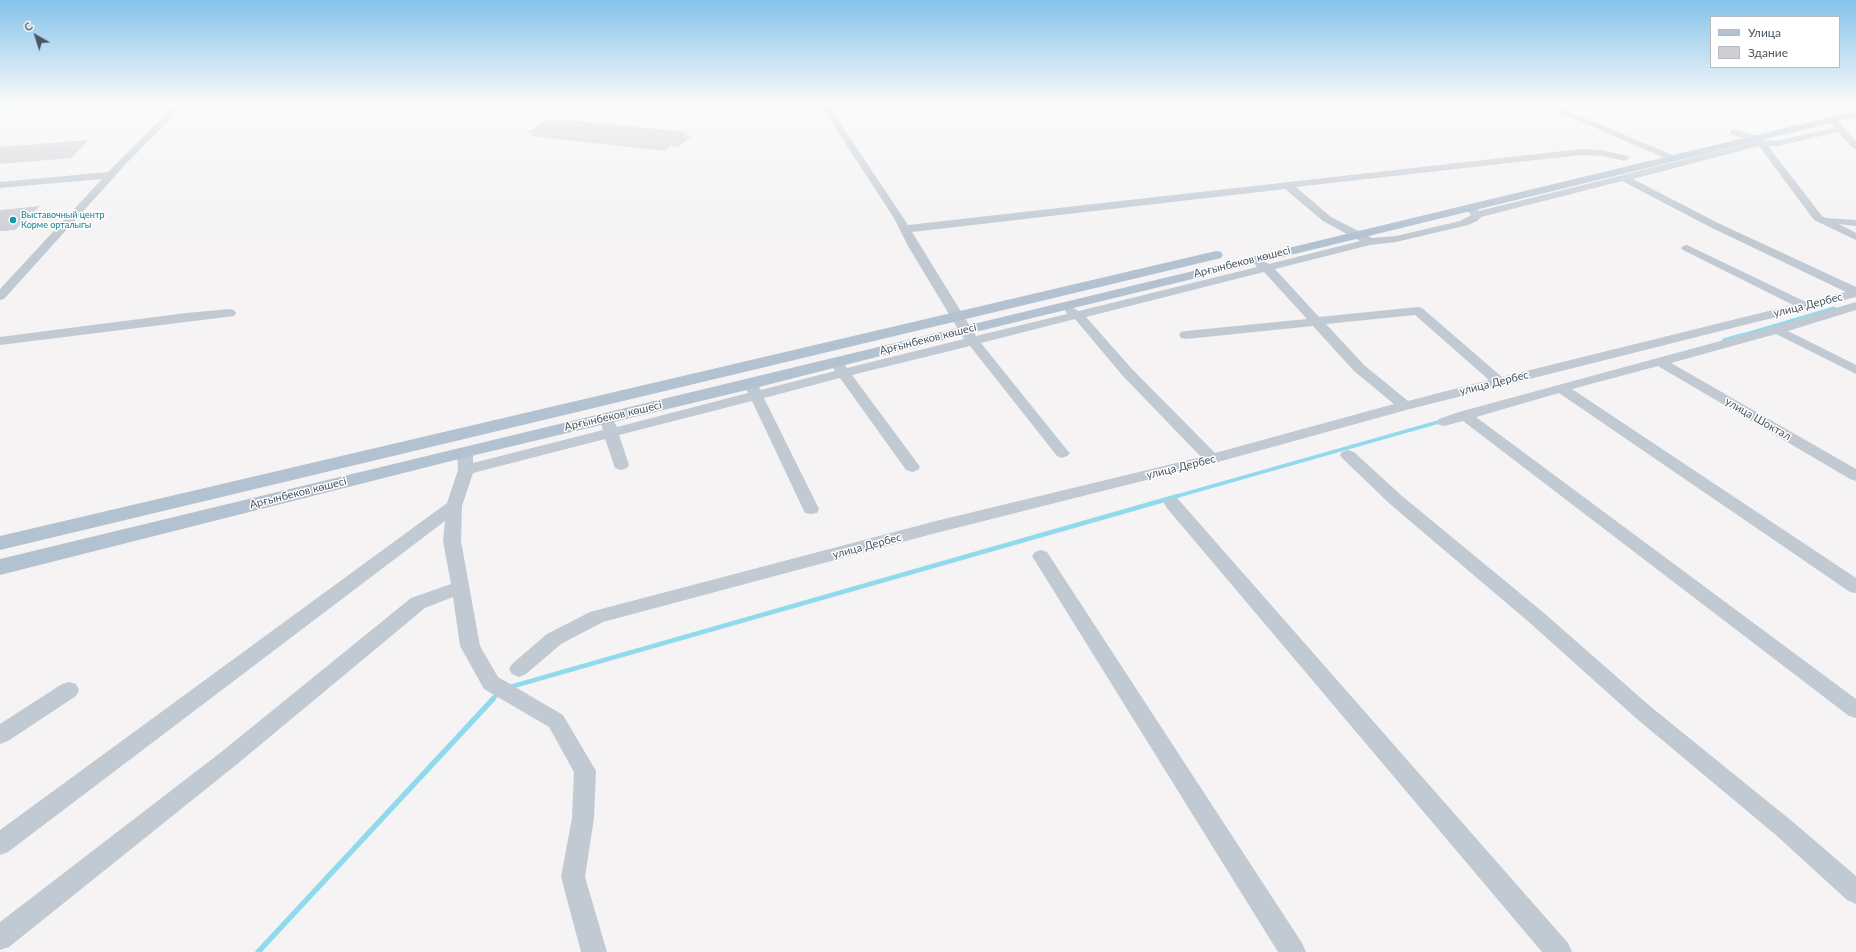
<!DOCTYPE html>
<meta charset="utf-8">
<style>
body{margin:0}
#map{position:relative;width:1856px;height:952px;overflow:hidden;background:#f5f3f3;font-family:Lato,sans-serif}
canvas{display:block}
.legend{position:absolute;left:1710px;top:16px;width:130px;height:52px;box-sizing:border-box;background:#fff;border:1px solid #b7bbc0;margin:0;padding:5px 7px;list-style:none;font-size:12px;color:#4a5661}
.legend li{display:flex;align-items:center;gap:8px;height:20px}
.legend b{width:20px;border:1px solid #b7bbc0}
.north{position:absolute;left:16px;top:16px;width:40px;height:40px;-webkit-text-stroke:3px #fff;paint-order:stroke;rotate:321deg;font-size:11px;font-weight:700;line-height:16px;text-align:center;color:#4a5661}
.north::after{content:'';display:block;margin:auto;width:14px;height:18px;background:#4a5661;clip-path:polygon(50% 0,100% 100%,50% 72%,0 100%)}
</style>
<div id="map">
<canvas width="1856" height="952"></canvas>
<ul class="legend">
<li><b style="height:5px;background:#b3c2d1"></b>Улица</li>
<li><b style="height:11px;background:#cdcfd5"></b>Здание</li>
</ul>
<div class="north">С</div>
</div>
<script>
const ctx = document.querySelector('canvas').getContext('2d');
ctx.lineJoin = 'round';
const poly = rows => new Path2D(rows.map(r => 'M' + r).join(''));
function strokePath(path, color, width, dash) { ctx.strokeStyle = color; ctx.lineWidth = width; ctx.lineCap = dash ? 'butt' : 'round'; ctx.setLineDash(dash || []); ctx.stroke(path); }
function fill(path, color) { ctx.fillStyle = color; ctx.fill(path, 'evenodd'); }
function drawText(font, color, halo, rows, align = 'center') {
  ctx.font = font + ' Lato,sans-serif'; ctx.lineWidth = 3; ctx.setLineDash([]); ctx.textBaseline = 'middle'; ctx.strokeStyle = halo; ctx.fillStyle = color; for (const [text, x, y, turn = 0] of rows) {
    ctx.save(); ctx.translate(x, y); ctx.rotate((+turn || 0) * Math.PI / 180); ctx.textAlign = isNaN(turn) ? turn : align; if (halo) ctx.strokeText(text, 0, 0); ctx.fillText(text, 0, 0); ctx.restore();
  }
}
strokePath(poly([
 [1739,336,1834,308]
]), '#90daee', 3);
strokePath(poly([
 [1724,340,1742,335],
 [1174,497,1442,421]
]), '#90daee', 3.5);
strokePath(poly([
 [510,687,1178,496],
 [492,700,499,692]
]), '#90daee', 4.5);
strokePath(poly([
 [258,952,493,699]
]), '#90daee', 5.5);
fill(poly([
 [558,119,688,132,684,135,692,136,678,147,670,146,665,151,529,136,534,133,526,133,547,120,555,121],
 [89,140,71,158,0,164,0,147],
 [40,206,15,230,0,231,0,210]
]), '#cdcfd5');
fill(poly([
 [177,103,186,103,124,166,4,299,0,300,0,289,102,179,0,188,0,182,108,172,177,103],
 [819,103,827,103,908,225,1581,149,1602,150,1628,156,1630,158,1625,161,1602,156,1581,155,1296,187,1331,217,1372,238,1396,236,1460,221,1471,215,1465,207,1466,205,1474,205,1479,211,1754,142,1731,134,1730,132,1731,130,1734,129,1757,136,1763,140,1779,140,1834,128,1829,121,1833,118,1836,119,1856,141,1856,149,1853,148,1838,132,1779,146,1768,146,1822,216,1826,218,1856,220,1856,226,1839,224,1856,233,1856,240,1814,220,1759,146,1633,179,1718,223,1856,287,1856,297,1410,409,1218,462,936,533,603,622,561,644,526,674,519,677,512,674,509,669,512,664,547,634,590,612,936,521,1201,457,1122,375,1075,319,981,343,1067,450,1070,453,1067,456,1062,458,1057,456,970,346,852,375,918,464,920,467,918,470,912,472,906,470,840,378,764,398,819,509,817,513,811,514,805,513,803,509,752,401,619,435,629,465,627,468,621,470,615,468,605,439,473,473,462,506,461,541,480,646,498,677,563,715,596,771,594,818,585,877,607,952,581,952,561,877,572,818,574,772,549,727,484,689,460,646,453,597,425,608,236,765,9,947,0,950,0,922,220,753,411,598,451,584,443,541,445,521,8,852,0,855,0,830,447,503,458,470,457,452,460,449,465,447,470,449,473,452,473,463,603,430,601,423,603,420,608,419,613,420,617,427,748,393,745,387,747,384,757,384,761,390,835,371,831,365,833,362,843,362,847,368,964,339,908,246,894,218,819,103],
 [1622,181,1710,227,1846,292,1806,302,1687,245,1683,246,1681,248,1683,250,1793,305,1502,377,1422,308,1418,307,1319,317,1275,269,1370,245,1396,242,1468,225,1477,221,1481,217,1622,181],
 [1285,189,1323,221,1360,241,1269,264,1260,260,1254,263,1257,267,1079,311,1071,307,1067,308,1065,311,1067,314,976,336,912,232,1285,189],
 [1264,272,1307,319,1186,331,1181,332,1179,335,1181,338,1186,339,1313,326,1354,371,1394,404,1215,453,1132,369,1086,317,1264,272],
 [1415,315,1489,380,1408,401,1364,365,1326,324,1415,315],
 [1538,103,1549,103,1675,156,1677,158,1675,160,1669,160,1538,103],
 [1856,302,1856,310,1788,331,1856,365,1856,374,1776,334,1671,363,1856,469,1856,481,1850,479,1658,366,1572,389,1856,578,1856,593,1850,592,1559,393,1476,417,1856,699,1856,718,1849,716,1463,421,1444,426,1439,425,1437,422,1439,419,1459,412,1772,327,1856,302],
 [230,309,234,310,236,313,234,316,0,345,0,337,186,313,230,309],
 [1348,450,1354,452,1402,496,1544,613,1651,707,1793,822,1856,876,1856,904,1847,900,1777,836,1637,719,1530,623,1390,504,1342,458,1340,455,1342,452,1348,450],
 [1172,498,1178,499,1568,943,1572,952,1542,952,1166,507,1164,503,1166,499,1172,498],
 [1041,550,1047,552,1302,943,1306,952,1278,952,1032,556,1035,552,1041,550],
 [69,682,76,684,79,690,76,696,8,741,0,744,0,724,62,684,69,682]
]), '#c1cad2');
fill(poly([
 [13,103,58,103,53,106,0,110,0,104,13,103],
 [1856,111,1856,117,967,334,751,389,467,457,0,575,0,559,1856,111],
 [1216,251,1221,252,1223,255,1221,258,0,550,0,536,1216,251]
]), '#b3c2d1');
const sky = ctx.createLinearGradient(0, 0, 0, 236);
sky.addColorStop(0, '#85c3ea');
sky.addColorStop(0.44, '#fafafa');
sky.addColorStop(1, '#fafafa00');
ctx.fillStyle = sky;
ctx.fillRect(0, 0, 1856, 236);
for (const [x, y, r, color] of [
 [13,220,4,"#0f9aa8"]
]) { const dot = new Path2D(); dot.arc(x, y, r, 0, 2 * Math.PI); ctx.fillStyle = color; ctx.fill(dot); strokePath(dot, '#fff', 1.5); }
drawText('9px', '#0d838f', '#fff', [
 ["Выставочный центр",21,215],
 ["Корме орталыгы",21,225]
], 'left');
drawText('11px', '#4a5661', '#fff', [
 ["Арғынбеков көшесі",1242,262,-14],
 ["улица Дербес",1808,305,-14],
 ["Арғынбеков көшесі",928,339,-14],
 ["улица Дербес",1494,383,-14],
 ["Арғынбеков көшесі",613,416,-13],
 ["улица Шоктал",1758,419,30],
 ["улица Дербес",1181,467,-14],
 ["Арғынбеков көшесі",298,493,-14],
 ["улица Дербес",867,546,-15]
]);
</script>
